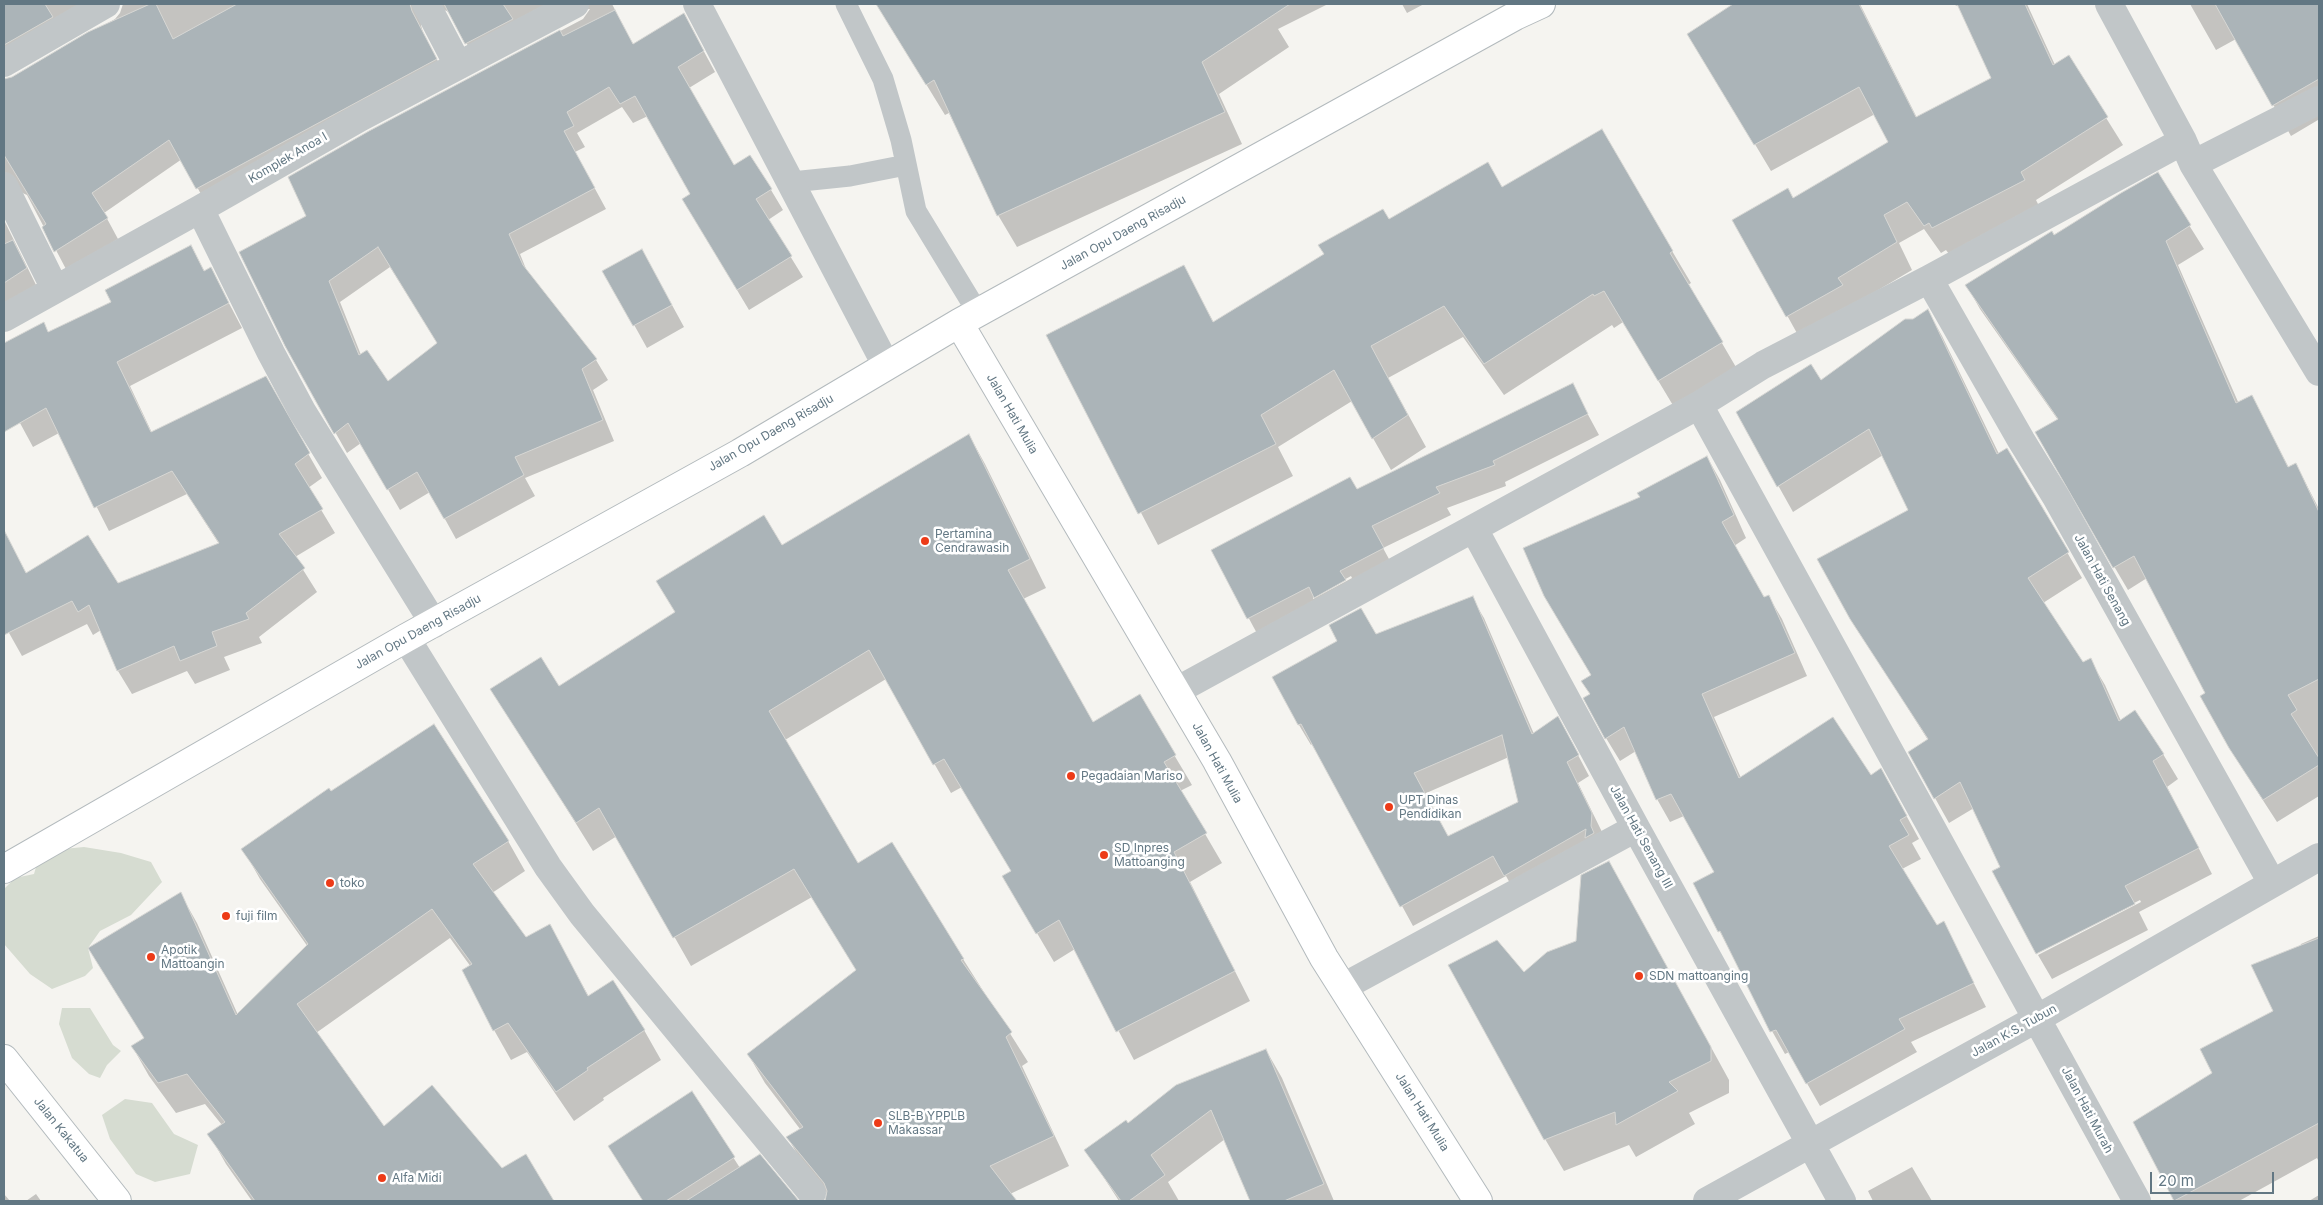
<!DOCTYPE html>
<style>
body{margin:0}
#map{position:relative;width:2323px;height:1205px;overflow:hidden;background:#f5f4f0;font-family:Inter,sans-serif}
canvas{display:block}
.frame{position:absolute;inset:0;border:5px solid #627783;pointer-events:none}
.scale{position:absolute;left:2150px;top:1172px;width:124px;height:22px;box-sizing:border-box;border:2px solid #627783;border-top:0;padding-left:6px;font-size:15px;line-height:18px;white-space:nowrap;color:#627783;-webkit-text-stroke:4px #fff;paint-order:stroke}
</style>
<div id="map">
<canvas width="2323" height="1205"></canvas>
<div class="frame"></div>
<div class="scale">20 m</div>
</div>
<script>
const ctx = document.querySelector('canvas').getContext('2d');
ctx.lineJoin = 'round';
function fill(path, color) { ctx.fillStyle = color; ctx.fill(path, 'evenodd'); }
const poly = rows => new Path2D(rows.map(r => 'M' + r).join(''));
function strokePath(path, color, width, dash) { ctx.strokeStyle = color; ctx.lineWidth = width; ctx.lineCap = dash ? 'butt' : 'round'; ctx.setLineDash(dash || []); ctx.stroke(path); }
function drawText(font, color, halo, rows, align = 'center') {
  ctx.font = font + ' Inter,sans-serif'; ctx.lineWidth = 5; ctx.setLineDash([]); ctx.textBaseline = 'middle'; ctx.strokeStyle = halo; ctx.fillStyle = color; for (const [text, x, y, turn = 0] of rows) {
    ctx.save(); ctx.translate(x, y); ctx.rotate((+turn || 0) * Math.PI / 180); ctx.textAlign = isNaN(turn) ? turn : align; if (halo) ctx.strokeText(text, 0, 0); ctx.fillText(text, 0, 0); ctx.restore();
  }
}
fill(poly([
 [84,847,121,853,151,862,162,882,131,915,100,931,88,948,93,968,85,976,52,989,30,974,4,944,4,889,15,878,34,874,38,860,52,850],
 [62,1008,90,1008,113,1045,121,1051,107,1065,100,1078,89,1074,72,1058,59,1024],
 [125,1099,152,1103,174,1134,198,1145,190,1174,155,1182,136,1174,110,1139,102,1115]
]), '#d6dcd1');
fill(poly([
 [4,4,96,4,4,74],
 [123,4,612,4,633,45,695,35,715,72,689,88,734,167,750,157,771,190,783,210,768,220,803,277,749,310,695,220,691,194,648,116,633,123,622,107,577,133,585,147,575,152,606,209,520,254,528,274,596,360,608,380,593,390,614,441,525,478,535,496,456,539,430,492,400,510,361,443,347,453,286,345,307,217,369,132,583,19,590,9,580,10,478,64,451,15,447,11,439,9,424,16,421,25,423,33,448,80,209,209,182,159,104,213,118,239,67,271,27,195,18,191,4,197,4,80,12,78,115,19,120,13],
 [390,267,438,344,388,383,361,355,340,302],
 [877,4,1328,4,1278,29,1289,47,1219,94,1242,144,1017,247,998,215,949,113,945,115],
 [1402,4,1424,4,1407,13],
 [1736,4,1860,4,1917,118,1993,79,1959,4,1956,6,1955,4,2027,4,2055,65,2068,57,2123,145,2036,200,2040,208,1949,254,1946,250,1941,253,1924,229,1899,243,1912,270,1853,305,1803,344,1734,220,1793,200,1889,143,1875,114,1771,171,1689,34],
 [2190,4,2319,4,2319,122,2318,120,2291,136,2236,39,2216,50],
 [1601,131,1691,283,1688,285,1740,374,1677,412,1623,322,1614,328,1612,325,1504,395,1463,337,1388,378,1426,447,1391,470,1352,401,1278,447,1293,476,1158,545,1048,336,1183,267,1214,323,1388,221,1502,189],
 [2157,174,2204,249,2178,265,2239,404,2252,397,2289,468,2296,464,2319,509,2319,796,2277,822,2244,771,2201,697,2207,693,2147,578,2128,590,2049,456,2058,420,1980,309,1967,286],
 [4,220,38,289,4,311],
 [190,247,205,272,211,269,242,328,130,386,152,433,265,378,322,478,308,488,335,533,295,557,317,592,259,637,262,643,224,657,230,670,195,684,187,671,132,694,118,671,101,630,93,635,87,624,22,656,4,624,4,580,23,570,25,575,117,585,219,544,187,494,109,531,59,433,33,447,20,423,4,389,4,345,43,324,49,333,113,303],
 [604,271,654,272,684,327,647,348],
 [1928,311,1942,336,1999,454,2007,449,2082,578,2043,603,2082,664,2090,660,2105,685,2121,721,2163,754,2178,779,2167,787,2212,874,2139,912,2148,930,2052,979,2038,955,2141,902,2140,900,2036,953,2002,867,1974,808,1949,823,1935,798,1928,740,1851,618,1909,510,1883,455,1793,512,1737,412,1821,382],
 [1572,385,1599,435,1505,482,1506,486,1447,508,1451,515,1383,548,1395,570,1260,639,1212,550,1356,491],
 [1351,576,1352,578,1313,599,1313,597],
 [969,435,985,464,1046,588,1023,599,1093,723,1139,696,1192,785,1180,791,1222,863,1190,882,1250,1001,1134,1060,1075,949,1054,962,1004,877,1012,872,962,787,951,793,886,679,785,740,857,865,963,959,1028,1062,1022,1066,1069,1166,1010,1194,1014,1201,826,1201,828,1195,804,1166,788,1138,800,1129,765,1083,748,1054,857,971,812,897,691,966,617,836,593,851,492,689,559,687,782,547],
 [1707,457,1720,480,1746,538,1734,546,1764,599,1769,597,1782,619,1807,676,1714,717,1741,778,1870,777,1894,793,1919,839,1912,843,1921,859,1902,869,1936,927,1943,923,1986,1007,1911,1042,1917,1052,1820,1106,1789,1052,1785,1054,1772,1031,1695,884,1715,873,1684,816,1670,822,1657,799,1636,751,1620,761,1606,738,1591,695,1592,676,1641,498],
 [1472,598,1484,618,1534,734,1569,738,1589,776,1578,783,1603,834,1517,896,1506,876,1413,926,1313,743,1311,745,1299,725,1375,635],
 [1509,757,1520,802,1448,838,1424,794],
 [330,793,508,841,525,871,492,893,526,938,550,926,589,997,644,1030,661,1060,603,1098,604,1100,574,1121,527,1052,511,1060,494,1030,471,967,450,938,316,1033,383,1127,501,1169,526,1155,552,1201,252,1201,226,1164,209,1134,222,1125,205,1104,176,1113,149,1076,132,1046,145,1039,89,949,180,893,197,923,238,1015,308,947,260,879,243,849],
 [1627,894,1729,1080,1729,1093,1689,1113,1695,1124,1636,1157,1629,1145,1564,1171,1545,1139,1524,974,1577,942],
 [2319,936,2319,1162,2317,1158,2239,1201,2175,1201,2134,1122,2214,1073,2275,1011,2301,944],
 [1266,1050,1282,1078,1334,1201,1257,1201,1225,1139,1168,1182,1179,1201,1119,1201,1086,1150,1128,1124],
 [692,1093,740,1168,759,1156,797,1201,643,1201,609,1146],
 [1912,1167,1932,1201,1873,1201,1868,1191],
 [4,1194,10,1201,4,1201],
 [36,1194,41,1201,26,1201],
 [2319,1195,2319,1201,2309,1201]
]), '#0003');
const building = poly([
 [4,4,45,4,53,17,4,45,4,4],
 [150,4,156,4,173,39,237,4,410,4,412,11,437,59,196,189,169,140,92,193,108,218,54,252,42,227,46,224,4,155,4,79,12,77,88,32,150,4],
 [444,4,503,4,513,19,465,44,444,4],
 [876,4,1290,4,1202,62,1225,112,997,216,934,80,926,85,876,4],
 [1733,4,1859,4,1916,117,1991,78,1957,4,2025,4,2053,65,2069,55,2108,117,2021,172,2025,180,1932,228,1929,223,1924,226,1907,202,1884,215,1897,242,1838,278,1843,285,1786,317,1732,220,1788,188,1793,198,1888,142,1859,87,1754,145,1687,34,1733,4],
 [2215,4,2319,4,2319,79,2272,106,2215,4],
 [615,10,633,44,684,13,704,51,678,67,734,165,750,155,772,189,756,199,792,256,737,290,682,199,690,194,635,96,620,104,609,87,567,112,574,126,564,131,595,188,509,234,523,265,597,359,582,369,603,420,515,457,524,475,444,519,417,472,387,490,348,423,334,434,285,346,239,252,306,216,288,177,369,131,560,30,563,36,615,10],
 [378,247,437,343,388,381,367,350,359,355,329,281,378,247],
 [1602,129,1673,251,1670,253,1723,342,1658,381,1604,291,1594,296,1593,294,1484,364,1444,306,1371,346,1408,415,1372,439,1334,370,1261,415,1276,444,1138,514,1046,335,1184,265,1213,322,1324,254,1318,245,1383,209,1389,219,1488,162,1502,187,1602,129],
 [2158,172,2191,225,2166,241,2236,403,2252,395,2288,467,2296,463,2319,512,2319,679,2288,695,2297,710,2291,714,2319,758,2319,765,2263,800,2229,748,2200,696,2205,693,2134,556,2113,568,2035,432,2058,419,1965,285,2052,231,2054,235,2121,193,2158,172],
 [13,240,27,268,4,283,4,244,13,240],
 [191,245,204,271,211,267,229,303,117,362,151,432,266,376,310,453,295,464,323,509,279,534,305,568,246,613,249,619,212,632,217,646,180,661,174,646,117,671,89,605,78,612,72,601,4,635,4,530,26,573,88,535,118,583,219,543,172,471,94,508,46,408,4,432,4,343,44,322,48,332,111,302,105,290,191,245],
 [642,249,672,305,633,326,602,271,642,249],
 [1928,309,1997,454,2007,448,2069,552,2028,578,2083,662,2091,658,2119,721,2135,710,2164,754,2153,761,2199,848,2125,886,2135,904,2036,954,1992,871,2000,867,1960,782,1934,799,1908,752,1928,739,1850,619,1817,559,1908,510,1869,429,1777,487,1736,412,1811,364,1821,380,1905,319,1913,319,1928,309],
 [1573,383,1588,414,1493,461,1495,465,1436,487,1440,493,1372,526,1384,548,1340,571,1346,580,1314,598,1309,587,1247,619,1211,550,1350,477,1357,489,1573,383],
 [969,434,1030,559,1008,570,1093,722,1140,694,1176,755,1164,762,1207,833,1174,852,1235,971,1116,1032,1059,920,1036,934,1002,876,1011,871,944,759,933,765,869,650,769,711,858,863,892,842,964,959,961,960,1012,1032,1006,1037,1054,1136,990,1166,1017,1201,825,1201,827,1191,824,1183,786,1137,803,1127,747,1054,856,970,794,869,673,938,599,808,576,823,490,689,541,657,559,686,675,612,656,581,764,515,782,545,969,434],
 [1707,456,1734,515,1722,522,1764,597,1769,595,1795,653,1702,694,1739,778,1833,717,1871,775,1881,768,1907,816,1900,820,1909,835,1889,846,1937,925,1944,921,1974,983,1899,1019,1905,1029,1806,1084,1776,1030,1770,1032,1720,931,1718,932,1693,883,1714,872,1671,794,1656,800,1624,727,1605,739,1583,698,1590,694,1581,681,1591,675,1544,596,1523,548,1640,497,1637,493,1707,456],
 [1473,596,1532,734,1558,716,1579,755,1567,762,1592,813,1591,826,1594,833,1585,838,1586,829,1504,876,1493,856,1400,907,1301,724,1298,725,1272,677,1337,641,1329,625,1361,608,1376,634,1473,596],
 [1502,735,1518,802,1448,836,1414,773,1502,735],
 [434,724,509,841,473,864,526,937,550,924,588,996,613,980,645,1030,587,1068,588,1070,556,1092,508,1023,493,1031,462,970,472,964,432,909,297,1004,384,1126,432,1085,502,1168,526,1154,554,1201,255,1201,207,1134,225,1122,187,1074,158,1083,131,1046,144,1038,88,948,181,892,236,1015,308,944,241,849,329,788,331,791,434,724],
 [1609,861,1711,1047,1711,1061,1669,1082,1678,1091,1616,1125,1615,1112,1544,1140,1448,965,1497,940,1524,972,1547,952,1576,941,1581,875,1609,861],
 [2319,938,2319,1123,2174,1201,2133,1122,2212,1073,2200,1049,2273,1011,2251,965,2319,938],
 [1266,1049,1324,1184,1284,1201,1250,1201,1211,1110,1151,1155,1165,1175,1129,1201,1121,1201,1084,1150,1126,1120,1128,1123,1176,1085,1266,1049],
 [692,1091,735,1157,666,1201,643,1201,608,1146,692,1091],
 [760,1154,799,1201,686,1201,760,1154]
]);
fill(building, '#abb4b8');
strokePath(building, '#d6d6d3', 1);
const secondary = poly([
 [959,323,1217,761,1324,958,1478,1201],
 [4,869,406,638,740,453,959,323,1515,16,1541,4],
 [4,1059,117,1201]
]);
strokePath(secondary, '#b3babd', 30);
strokePath(poly([
 [846,4,883,79,901,140,916,211,978,313],
 [792,182,850,176,906,165]
]), '#c1c6c8', 21);
strokePath(poly([
 [426,4,458,65],
 [697,4,886,365],
 [2109,4,2183,141,2193,164,2319,372],
 [4,63,106,4],
 [2193,164,2319,100],
 [4,186,55,289],
 [200,209,271,353,302,411,434,624],
 [1929,279,2021,440,2056,497,2272,883],
 [4,318,200,209,361,117,575,4],
 [1699,405,2137,1201],
 [1474,529,1636,828,1842,1201],
 [406,638,548,867,582,914,812,1193],
 [1176,691,1699,405,1763,365,1929,279,2183,141],
 [1343,987,1636,828],
 [1707,1201,2038,1018,2319,857]
]), '#c1c6c8', 28);
strokePath(secondary, '#fff', 28);
for (const [x, y, r, color] of [
 [925,541,5,"#ed3b18"],
 [1071,776,5,"#ed3b18"],
 [1389,807,5,"#ed3b18"],
 [1104,855,5,"#ed3b18"],
 [330,883,5,"#ed3b18"],
 [226,916,5,"#ed3b18"],
 [151,957,5,"#ed3b18"],
 [1639,976,5,"#ed3b18"],
 [878,1123,5,"#ed3b18"],
 [382,1178,5,"#ed3b18"]
]) { const dot = new Path2D(); dot.arc(x, y, r, 0, 2 * Math.PI); ctx.fillStyle = color; ctx.fill(dot); strokePath(dot, '#fff', 2); }
drawText('12px', '#627783', '#fff', [
 ["Komplek Anoa I",288,158,-30],
 ["Jalan Opu Daeng Risadju",1123,233,-29],
 ["Jalan Hati Mulia",1012,414,60],
 ["Jalan Opu Daeng Risadju",771,433,-30],
 ["Jalan Hati Senang",2102,580,61],
 ["Jalan Opu Daeng Risadju",418,632,-29],
 ["Jalan Hati Mulia",1217,763,61],
 ["Jalan Hati Senang III",1641,837,61],
 ["Jalan K.S. Tubun",2014,1031,-29],
 ["Jalan Hati Murah",2087,1110,62],
 ["Jalan Hati Mulia",1422,1112,58],
 ["Jalan Kakatua",61,1130,51]
]);
drawText('12px', '#627783', '#fff', [
 ["Pertamina",935,534],
 ["Cendrawasih",935,548],
 ["Pegadaian Mariso",1081,776],
 ["UPT Dinas",1399,800],
 ["Pendidikan",1399,814],
 ["SD Inpres",1114,848],
 ["Mattoanging",1114,862],
 ["toko",340,883],
 ["fuji film",236,916],
 ["Apotik",161,950],
 ["Mattoangin",161,964],
 ["SDN mattoanging",1649,976],
 ["SLB-B YPPLB",888,1116],
 ["Makassar",888,1130],
 ["Alfa Midi",392,1178]
], 'left');
</script>
